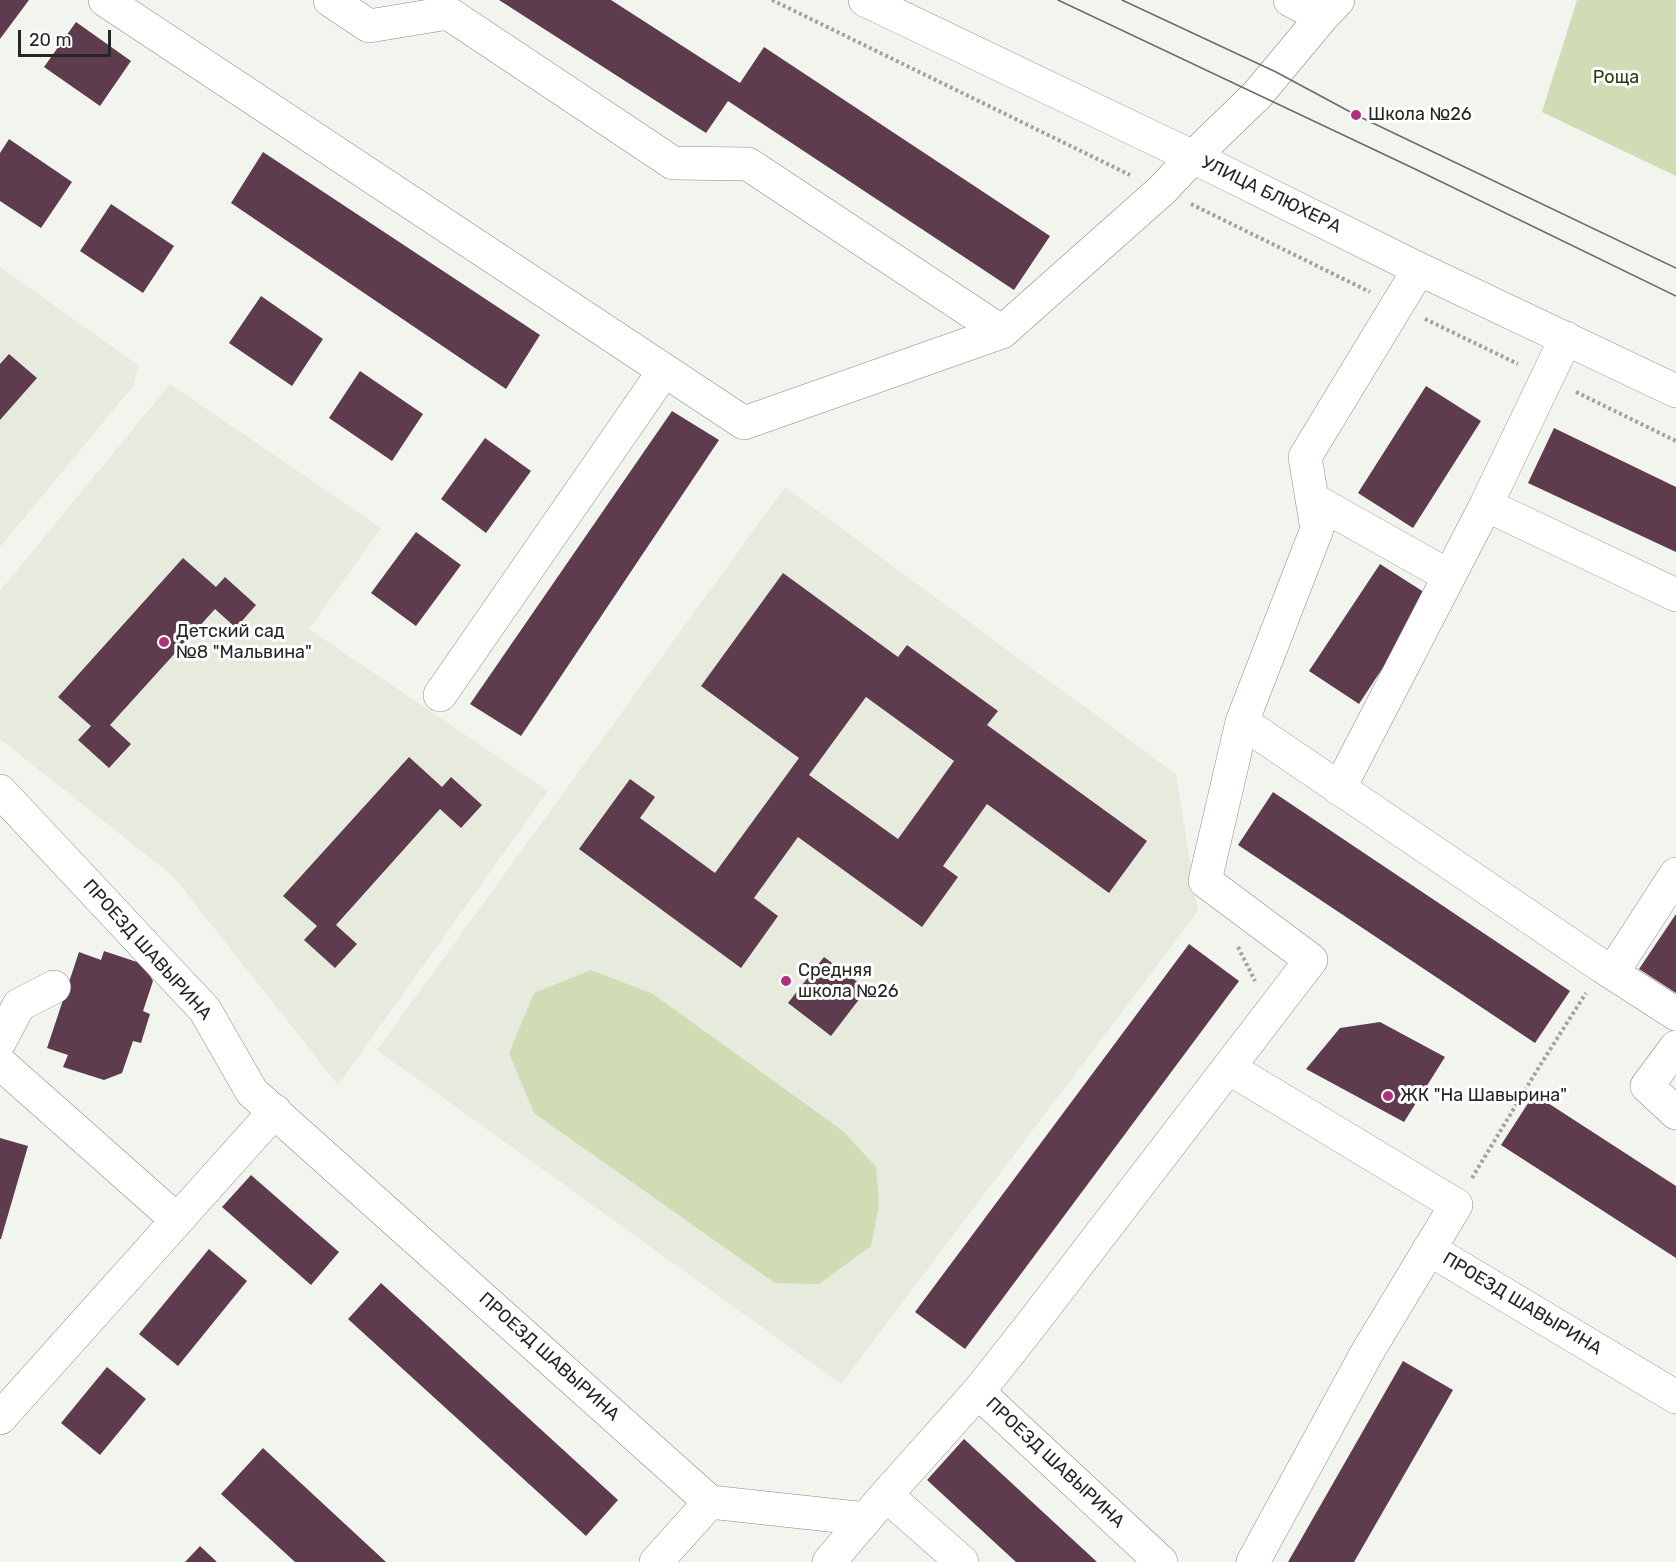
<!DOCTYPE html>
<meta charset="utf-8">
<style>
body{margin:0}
#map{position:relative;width:1676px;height:1562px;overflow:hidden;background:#f2f4ee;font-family:Rubik,sans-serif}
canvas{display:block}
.scale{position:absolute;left:18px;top:30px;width:93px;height:27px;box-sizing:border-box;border:3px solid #262725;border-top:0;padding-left:8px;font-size:18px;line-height:21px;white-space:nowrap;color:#262725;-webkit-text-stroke:4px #fff;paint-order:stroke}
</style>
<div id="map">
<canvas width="1676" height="1562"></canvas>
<div class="scale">20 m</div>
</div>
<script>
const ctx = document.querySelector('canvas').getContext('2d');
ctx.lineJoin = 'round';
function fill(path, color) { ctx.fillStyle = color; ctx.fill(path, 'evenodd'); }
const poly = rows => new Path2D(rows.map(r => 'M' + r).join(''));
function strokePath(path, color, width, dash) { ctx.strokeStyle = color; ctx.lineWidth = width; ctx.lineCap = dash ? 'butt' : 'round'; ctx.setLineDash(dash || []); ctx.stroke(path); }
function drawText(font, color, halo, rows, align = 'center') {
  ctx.font = font + ' Rubik,sans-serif'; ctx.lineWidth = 6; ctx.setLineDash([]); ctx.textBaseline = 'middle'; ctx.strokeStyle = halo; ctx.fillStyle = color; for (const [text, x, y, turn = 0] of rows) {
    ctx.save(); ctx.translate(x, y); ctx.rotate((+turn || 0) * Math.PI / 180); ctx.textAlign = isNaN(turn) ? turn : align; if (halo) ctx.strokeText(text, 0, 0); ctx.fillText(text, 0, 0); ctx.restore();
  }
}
fill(poly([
 [0,267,138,365,134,385,0,547],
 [170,384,381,528,309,629,548,791,338,1085,173,876,0,739,0,591],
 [785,487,1176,774,1198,911,841,1384,377,1050]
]), '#e7ebde');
fill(poly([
 [1577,0,1676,0,1676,176,1542,112],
 [591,970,653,994,843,1131,876,1167,879,1205,871,1246,819,1284,775,1283,534,1113,509,1053,534,993]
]), '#d0dcb4');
fill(poly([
 [0,0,29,0,0,39],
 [499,0,611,0,740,83,764,47,1050,236,1014,290,728,101,706,133],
 [76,22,131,61,100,106,44,67],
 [9,139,72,182,41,228,0,201,0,153],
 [263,152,540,335,506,389,231,203],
 [111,204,174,246,143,293,80,251],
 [261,296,323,339,292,386,229,343],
 [9,354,37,378,0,420,0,364],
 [360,371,423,414,392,461,329,418],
 [1426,386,1481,421,1413,528,1358,493],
 [672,411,719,440,521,736,470,704],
 [1554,428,1676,487,1676,552,1528,483],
 [485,438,531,471,486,533,441,499],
 [416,532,461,565,416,626,371,593],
 [183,558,216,587,225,577,256,605,236,628,215,609,110,725,131,744,109,768,78,740,91,726,58,697],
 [1380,564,1430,596,1359,704,1309,671],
 [783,573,898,657,907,645,998,711,987,725,1147,841,1109,893,987,804,943,866,958,877,922,927,798,837,754,898,778,916,741,968,579,849,630,779,655,797,640,818,715,873,799,758,701,686],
 [866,697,954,761,898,839,809,775],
 [409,757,442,787,451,777,482,805,461,828,440,809,336,925,357,944,335,968,304,940,317,926,283,896],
 [1273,792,1570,991,1535,1043,1238,845],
 [1676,914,1676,993,1639,969],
 [1189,944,1239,981,965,1349,915,1312],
 [104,951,143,964,153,981,143,1011,150,1014,141,1043,133,1041,122,1073,104,1080,63,1067,68,1055,47,1048,79,952,101,960],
 [824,957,867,989,831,1036,788,1003],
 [1380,1022,1445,1057,1404,1122,1306,1069,1340,1028],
 [1534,1094,1676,1186,1676,1258,1501,1145],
 [0,1138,28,1146,1,1239,0,1239],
 [251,1175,339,1252,311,1285,222,1207],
 [209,1249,247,1281,178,1366,139,1334],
 [381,1283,618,1500,586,1536,348,1319],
 [1403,1361,1453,1390,1354,1562,1288,1562],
 [107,1367,146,1399,100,1455,61,1423],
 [964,1439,1097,1562,1016,1562,927,1480],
 [263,1448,386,1562,295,1562,221,1494],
 [200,1546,217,1562,185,1562]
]), '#5e3c4e');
const minor = poly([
 [105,0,744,423,1002,332],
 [330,0,369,26,448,13,673,163,748,164,1002,332,1162,190,1193,157,1257,95,1322,17,1338,0],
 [865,0,1193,157,1419,269,1676,391],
 [1290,0,1322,17],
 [1566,338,1486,505,1676,595],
 [1312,499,1449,576],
 [440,695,664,371],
 [1242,722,1603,967,1676,1014],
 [1339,789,1486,505],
 [0,791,205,1010,252,1092,710,1502,866,1519],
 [1612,973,1676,874],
 [0,1041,19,1005,54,987],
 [1676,1047,1647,1086,1676,1113],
 [0,1063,177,1220],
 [1229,1068,1456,1205,1368,1351,1253,1562],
 [1429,1249,1676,1397],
 [978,1392,1161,1562],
 [0,1418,275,1111],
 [886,1495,962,1562],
 [656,1562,710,1502],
 [829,1562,886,1495,978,1392,1031,1325,1311,960,1205,881,1242,722,1317,529,1305,457,1419,269]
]);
strokePath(minor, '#898b85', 34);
strokePath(poly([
 [772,0,1130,175],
 [1191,204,1370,292],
 [1425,319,1518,364],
 [1576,392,1676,441],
 [1238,947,1255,981],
 [1472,1178,1539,1067,1586,993]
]), '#a1a39e', 4, [3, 3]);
strokePath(minor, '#fff', 33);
strokePath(poly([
 [1058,0,1415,169,1676,296],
 [1122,0,1276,72,1356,115,1676,268]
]), '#686a66', 1.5);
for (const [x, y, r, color] of [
 [1356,115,6,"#ae307f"],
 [164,642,6,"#ae307f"],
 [786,981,6,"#ae307f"],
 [1388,1096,6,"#ae307f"]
]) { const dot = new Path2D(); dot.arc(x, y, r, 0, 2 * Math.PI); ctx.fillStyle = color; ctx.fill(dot); strokePath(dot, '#fff', 2); }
drawText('18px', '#303a0c', '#fff', [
 ["Роща",1616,78]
]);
drawText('18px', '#262725', '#fff', [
 ["Школа №26",1368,115],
 ["Детский сад",176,632],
 ["№8 \"Мальвина\"",176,653],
 ["Средняя",798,971],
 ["школа №26",798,992],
 ["ЖК \"На Шавырина\"",1400,1096]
], 'left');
drawText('18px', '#262725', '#fff', [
 ["УЛИЦА БЛЮХЕРА",1271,195,26],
 ["ПРОЕЗД ШАВЫРИНА",147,950,48],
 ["ПРОЕЗД ШАВЫРИНА",1522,1304,31],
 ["ПРОЕЗД ШАВЫРИНА",549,1357,42],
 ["ПРОЕЗД ШАВЫРИНА",1055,1463,43]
]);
</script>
